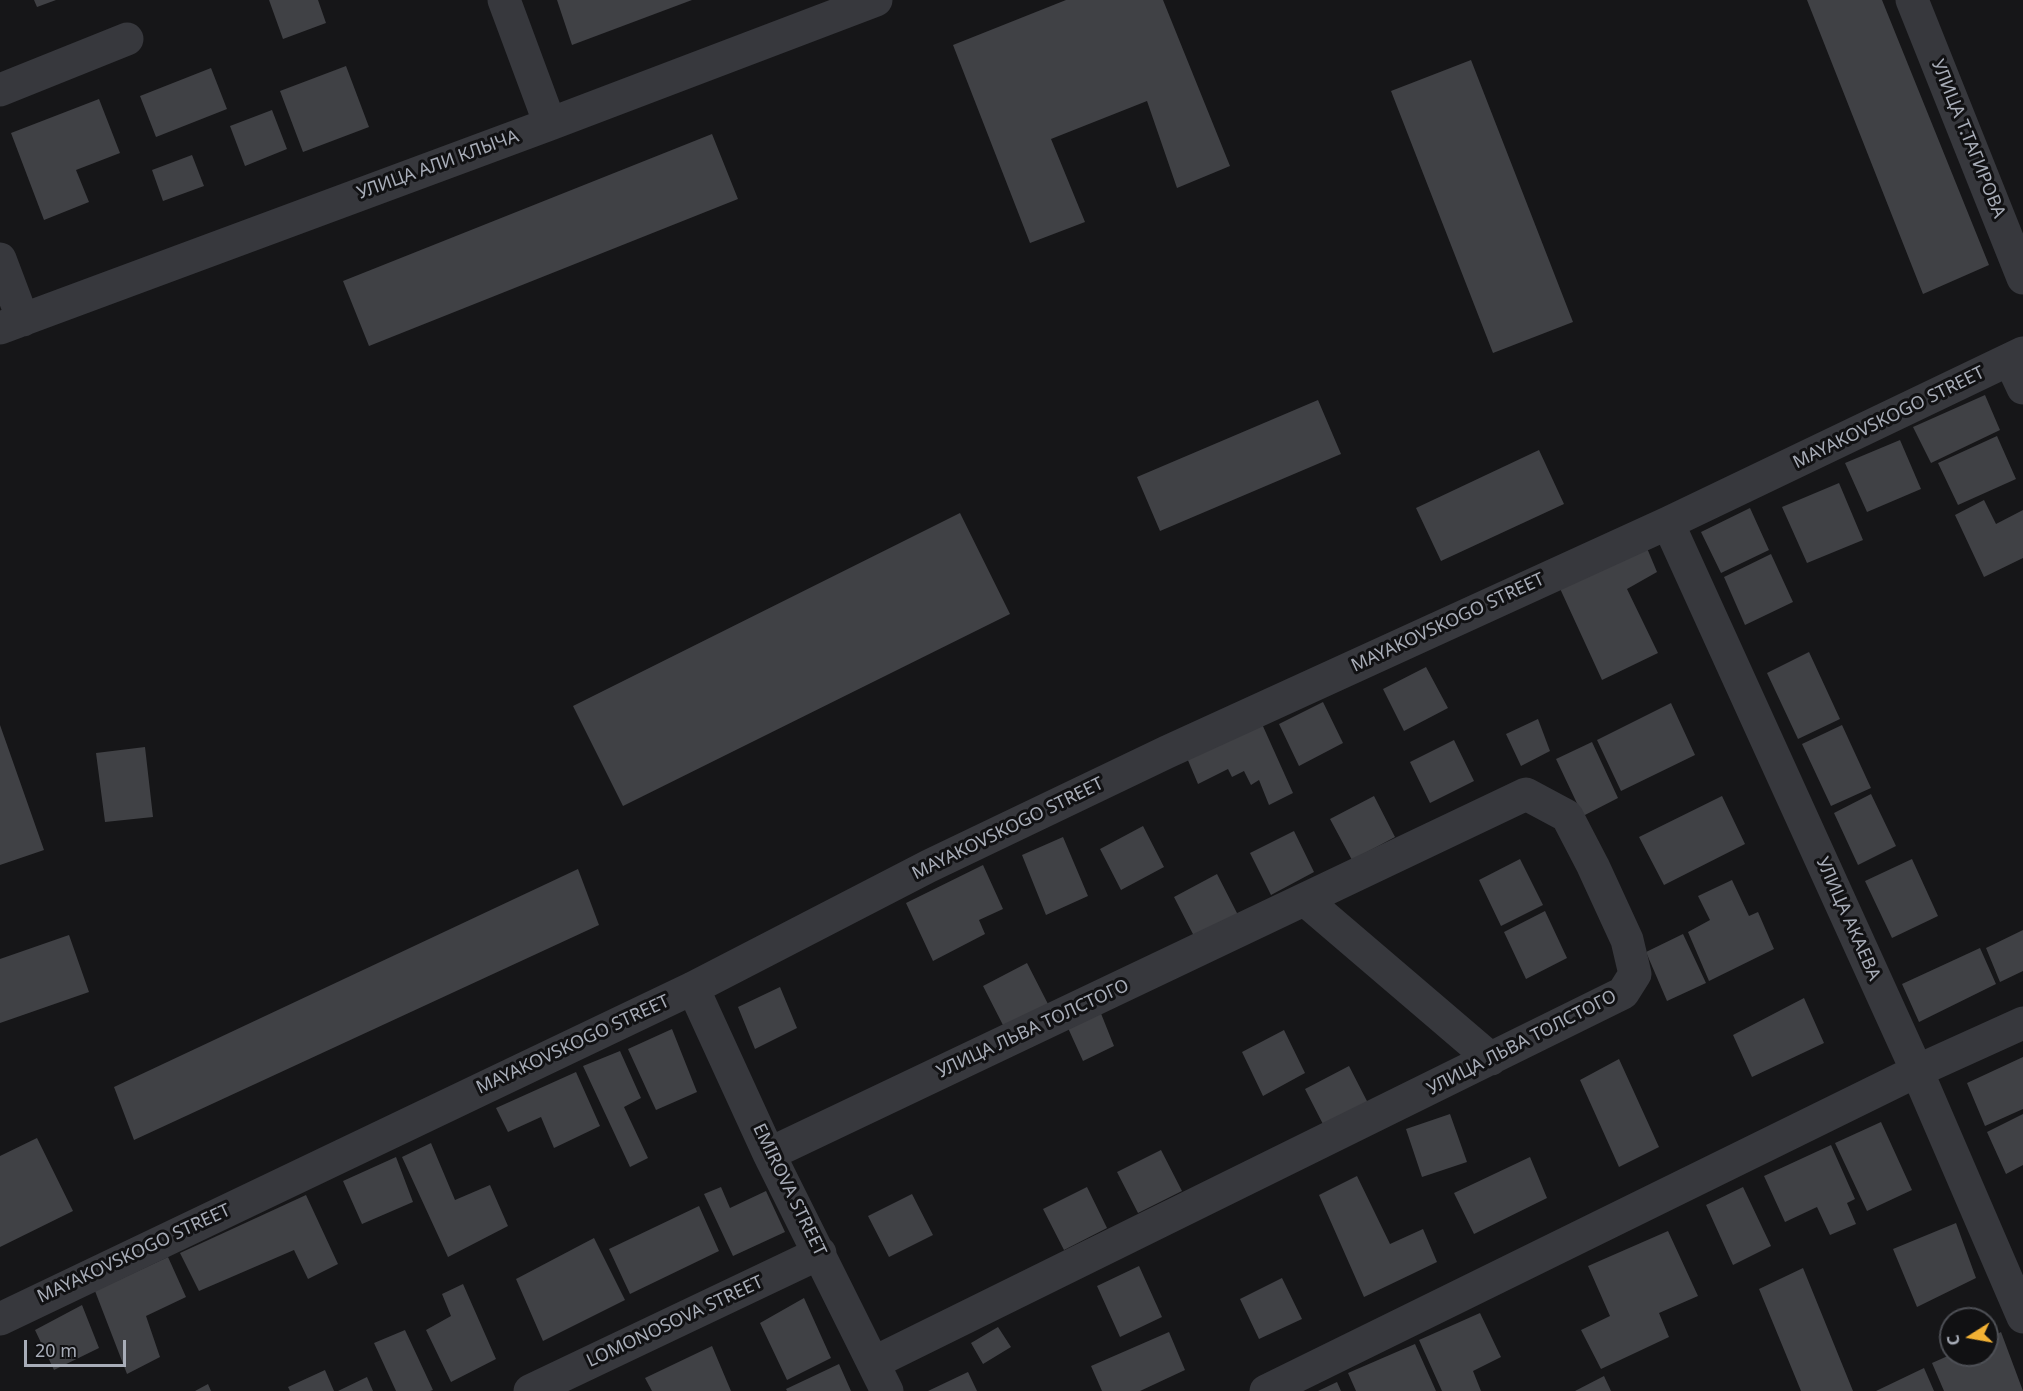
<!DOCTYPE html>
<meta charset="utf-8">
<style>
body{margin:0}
#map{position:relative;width:2023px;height:1391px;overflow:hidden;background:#161618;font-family:"Noto Sans",sans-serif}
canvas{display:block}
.north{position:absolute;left:1939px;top:1307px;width:60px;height:60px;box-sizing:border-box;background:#111113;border:2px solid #4d4f55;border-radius:50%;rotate:259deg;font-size:16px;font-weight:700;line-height:24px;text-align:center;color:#a8adb8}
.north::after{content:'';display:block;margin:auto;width:21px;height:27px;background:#f2b134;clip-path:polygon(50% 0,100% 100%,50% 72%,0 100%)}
.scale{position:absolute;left:24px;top:1340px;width:102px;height:27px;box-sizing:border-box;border:3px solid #a8adb8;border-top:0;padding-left:8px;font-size:18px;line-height:21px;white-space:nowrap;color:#a8adb8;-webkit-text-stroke:4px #111113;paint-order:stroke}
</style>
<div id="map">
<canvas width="2023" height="1391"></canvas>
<div class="north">С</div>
<div class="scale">20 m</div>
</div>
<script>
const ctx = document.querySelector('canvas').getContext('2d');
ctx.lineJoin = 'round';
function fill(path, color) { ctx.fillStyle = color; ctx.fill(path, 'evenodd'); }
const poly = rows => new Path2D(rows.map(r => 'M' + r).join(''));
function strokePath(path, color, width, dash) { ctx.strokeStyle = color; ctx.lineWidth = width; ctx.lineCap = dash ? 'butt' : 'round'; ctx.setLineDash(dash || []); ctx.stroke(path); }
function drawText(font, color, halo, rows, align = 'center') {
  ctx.font = font + ' "Noto Sans",sans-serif'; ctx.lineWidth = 6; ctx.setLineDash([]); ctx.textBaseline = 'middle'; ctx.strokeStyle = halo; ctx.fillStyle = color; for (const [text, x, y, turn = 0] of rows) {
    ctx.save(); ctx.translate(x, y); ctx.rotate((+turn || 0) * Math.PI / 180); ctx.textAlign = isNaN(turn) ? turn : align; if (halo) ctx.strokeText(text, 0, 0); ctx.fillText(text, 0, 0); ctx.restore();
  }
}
fill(poly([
 [34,0,56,0,37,7],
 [269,0,318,0,326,23,283,39],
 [557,0,692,0,572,45],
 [1066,0,1163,0,1230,166,1177,188,1147,101,1051,139,1085,222,1030,243,953,45],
 [1807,0,1882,0,1989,265,1923,294],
 [1471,60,1573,322,1493,353,1391,91],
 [346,66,369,127,303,152,280,91],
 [211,68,227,109,156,137,140,96],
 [99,99,120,153,76,170,89,202,44,220,11,133],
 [272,110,287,149,245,166,230,126],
 [712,134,738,199,369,346,343,281],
 [192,155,204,186,163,201,152,170],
 [1985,395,2000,430,1931,463,1913,427],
 [1318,400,1341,454,1160,531,1137,477],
 [1997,436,2016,479,1958,505,1938,463],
 [1900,440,1921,489,1867,512,1845,463],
 [1539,450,1564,504,1441,561,1416,508],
 [1839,483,1863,540,1807,563,1782,507],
 [1984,500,1996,524,2023,510,2023,558,1984,577,1955,515],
 [1750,508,1769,550,1721,573,1701,532],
 [960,513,1010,614,623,806,573,706],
 [1644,541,1657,572,1627,589,1658,653,1602,680,1557,582],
 [1771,554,1793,602,1745,625,1724,577],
 [1809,652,1840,719,1798,739,1767,673],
 [1426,667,1448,708,1404,731,1383,689],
 [1323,702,1343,743,1299,766,1279,724],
 [1671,703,1695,755,1621,791,1597,740],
 [1538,719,1550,751,1521,766,1506,734],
 [1262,724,1293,793,1269,805,1259,780,1251,785,1244,771,1232,777,1228,769,1198,784,1187,758],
 [0,725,44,850,0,865],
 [1842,725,1871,788,1831,806,1802,744],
 [1454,740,1474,781,1430,803,1410,762],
 [1592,742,1618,798,1583,816,1556,759],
 [145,747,153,817,105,822,96,753],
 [1871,794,1896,846,1858,865,1834,813],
 [1374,796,1395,837,1352,860,1330,819],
 [1722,796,1745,844,1664,885,1639,837],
 [1143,826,1164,867,1121,890,1100,849],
 [1294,831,1314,872,1271,895,1250,853],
 [1063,837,1088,896,1046,915,1022,855],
 [1520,859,1543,905,1501,926,1479,880],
 [1912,859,1938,916,1892,938,1865,881],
 [983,865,1003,909,979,920,985,934,933,961,906,903],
 [578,869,599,925,134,1140,114,1087],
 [1217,874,1238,915,1195,938,1174,897],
 [1732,880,1749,916,1758,912,1774,949,1709,981,1688,932,1710,920,1698,896],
 [1545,911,1567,958,1526,979,1504,932],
 [2023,930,2023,971,2000,982,1986,948],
 [1683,934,1706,983,1667,1001,1646,952],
 [69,935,89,992,0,1023,0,959],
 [1980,948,1996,984,1919,1022,1902,984],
 [1027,963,1048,1004,1004,1027,983,986],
 [780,987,797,1028,755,1049,738,1007],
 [1804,998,1824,1043,1752,1077,1733,1035],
 [1100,1011,1114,1046,1083,1061,1068,1028],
 [672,1029,697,1092,656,1110,628,1049],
 [1284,1030,1305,1073,1263,1096,1242,1052],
 [620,1051,641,1098,624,1107,648,1158,630,1167,583,1066],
 [2023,1057,2023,1109,1985,1126,1967,1083],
 [1619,1059,1659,1147,1619,1167,1580,1080],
 [1349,1066,1370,1107,1326,1130,1305,1089],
 [576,1072,600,1126,554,1148,541,1117,508,1132,496,1108],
 [1450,1114,1467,1162,1422,1177,1406,1129],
 [2023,1114,2023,1165,2006,1174,1987,1132],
 [1881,1122,1912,1190,1867,1211,1835,1143],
 [37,1138,73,1211,0,1247,0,1156],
 [431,1143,455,1200,490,1185,508,1226,448,1257,402,1157],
 [1831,1145,1855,1199,1847,1203,1856,1224,1830,1235,1817,1207,1785,1222,1764,1176],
 [1161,1150,1182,1191,1138,1213,1117,1172],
 [396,1157,413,1202,362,1224,343,1181],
 [1530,1157,1547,1198,1474,1234,1454,1193],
 [1357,1176,1390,1244,1423,1229,1437,1262,1364,1297,1319,1195],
 [721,1187,730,1208,766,1191,785,1232,733,1256,704,1194],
 [1087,1187,1107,1228,1064,1250,1043,1209],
 [1743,1187,1771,1246,1733,1265,1706,1205],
 [912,1194,933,1235,889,1257,868,1216],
 [306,1195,338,1264,308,1279,294,1250,199,1291,180,1253],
 [699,1206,719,1251,630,1294,609,1249],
 [1956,1223,1976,1278,1917,1307,1893,1249],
 [1668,1231,1698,1296,1659,1313,1669,1337,1601,1369,1581,1330,1610,1316,1588,1266],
 [594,1238,625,1300,543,1341,516,1279],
 [168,1257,186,1297,146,1316,160,1357,127,1374,95,1291],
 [1139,1266,1162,1317,1120,1337,1097,1286],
 [1803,1268,1853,1391,1801,1391,1759,1289],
 [1282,1278,1302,1319,1259,1339,1240,1299],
 [463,1284,496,1359,451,1382,426,1330,451,1316,442,1294],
 [804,1298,831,1358,787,1380,760,1323],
 [82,1305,99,1348,54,1370,35,1330],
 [1480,1313,1501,1357,1473,1371,1481,1391,1442,1391,1419,1340],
 [998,1327,1011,1347,983,1364,971,1343],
 [405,1330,433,1390,430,1391,396,1391,374,1343],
 [1169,1332,1185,1370,1140,1391,1102,1391,1091,1366],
 [2001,1332,2023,1391,1944,1391,1932,1363,1950,1355,1987,1355,1987,1339],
 [1415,1344,1436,1391,1356,1391,1348,1373],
 [712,1346,731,1391,652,1391,645,1378],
 [839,1364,851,1391,787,1391,786,1389],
 [1924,1368,1934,1391,1876,1391],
 [325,1370,334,1391,290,1391,288,1387],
 [968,1372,977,1391,928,1391],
 [1604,1376,1611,1391,1575,1391],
 [367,1377,373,1391,338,1391],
 [1337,1382,1341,1391,1318,1391],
 [208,1384,211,1391,195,1391]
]), '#404145');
strokePath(poly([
 [504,0,550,124],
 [1912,0,2023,278],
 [0,90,127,39],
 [0,259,23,320],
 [0,328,550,124,876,0],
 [2010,360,2023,388],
 [1668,523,1917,1071,2023,1317],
 [1305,900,1491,1059],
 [693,988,769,1154,887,1391],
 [769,1154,1526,794,1567,816,1593,866,1627,940,1635,974,1623,993,873,1363],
 [0,1319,693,988,929,866,1167,752,1668,523,2023,353],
 [530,1391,820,1253],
 [1266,1391,1917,1071,2023,1023]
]), '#37383d', 33);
drawText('18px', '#a8adb8', '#111113', [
 ["УЛИЦА Т.ТАГИРОВА",1968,139,68],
 ["УЛИЦА АЛИ КЛЫЧА",438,165,-20],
 ["MAYAKOVSKOGO STREET",1889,418,-26],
 ["MAYAKOVSKOGO STREET",1448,623,-25],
 ["MAYAKOVSKOGO STREET",1008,829,-26],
 ["УЛИЦА АКАЕВА",1848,919,66],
 ["УЛИЦА ЛЬВА ТОЛСТОГО",1033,1029,-25],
 ["УЛИЦА ЛЬВА ТОЛСТОГО",1522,1043,-27],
 ["MAYAKOVSKOGO STREET",573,1045,-25],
 ["EMIROVA STREET",789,1190,64],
 ["MAYAKOVSKOGO STREET",134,1254,-25],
 ["LOMONOSOVA STREET",675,1322,-25]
]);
</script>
